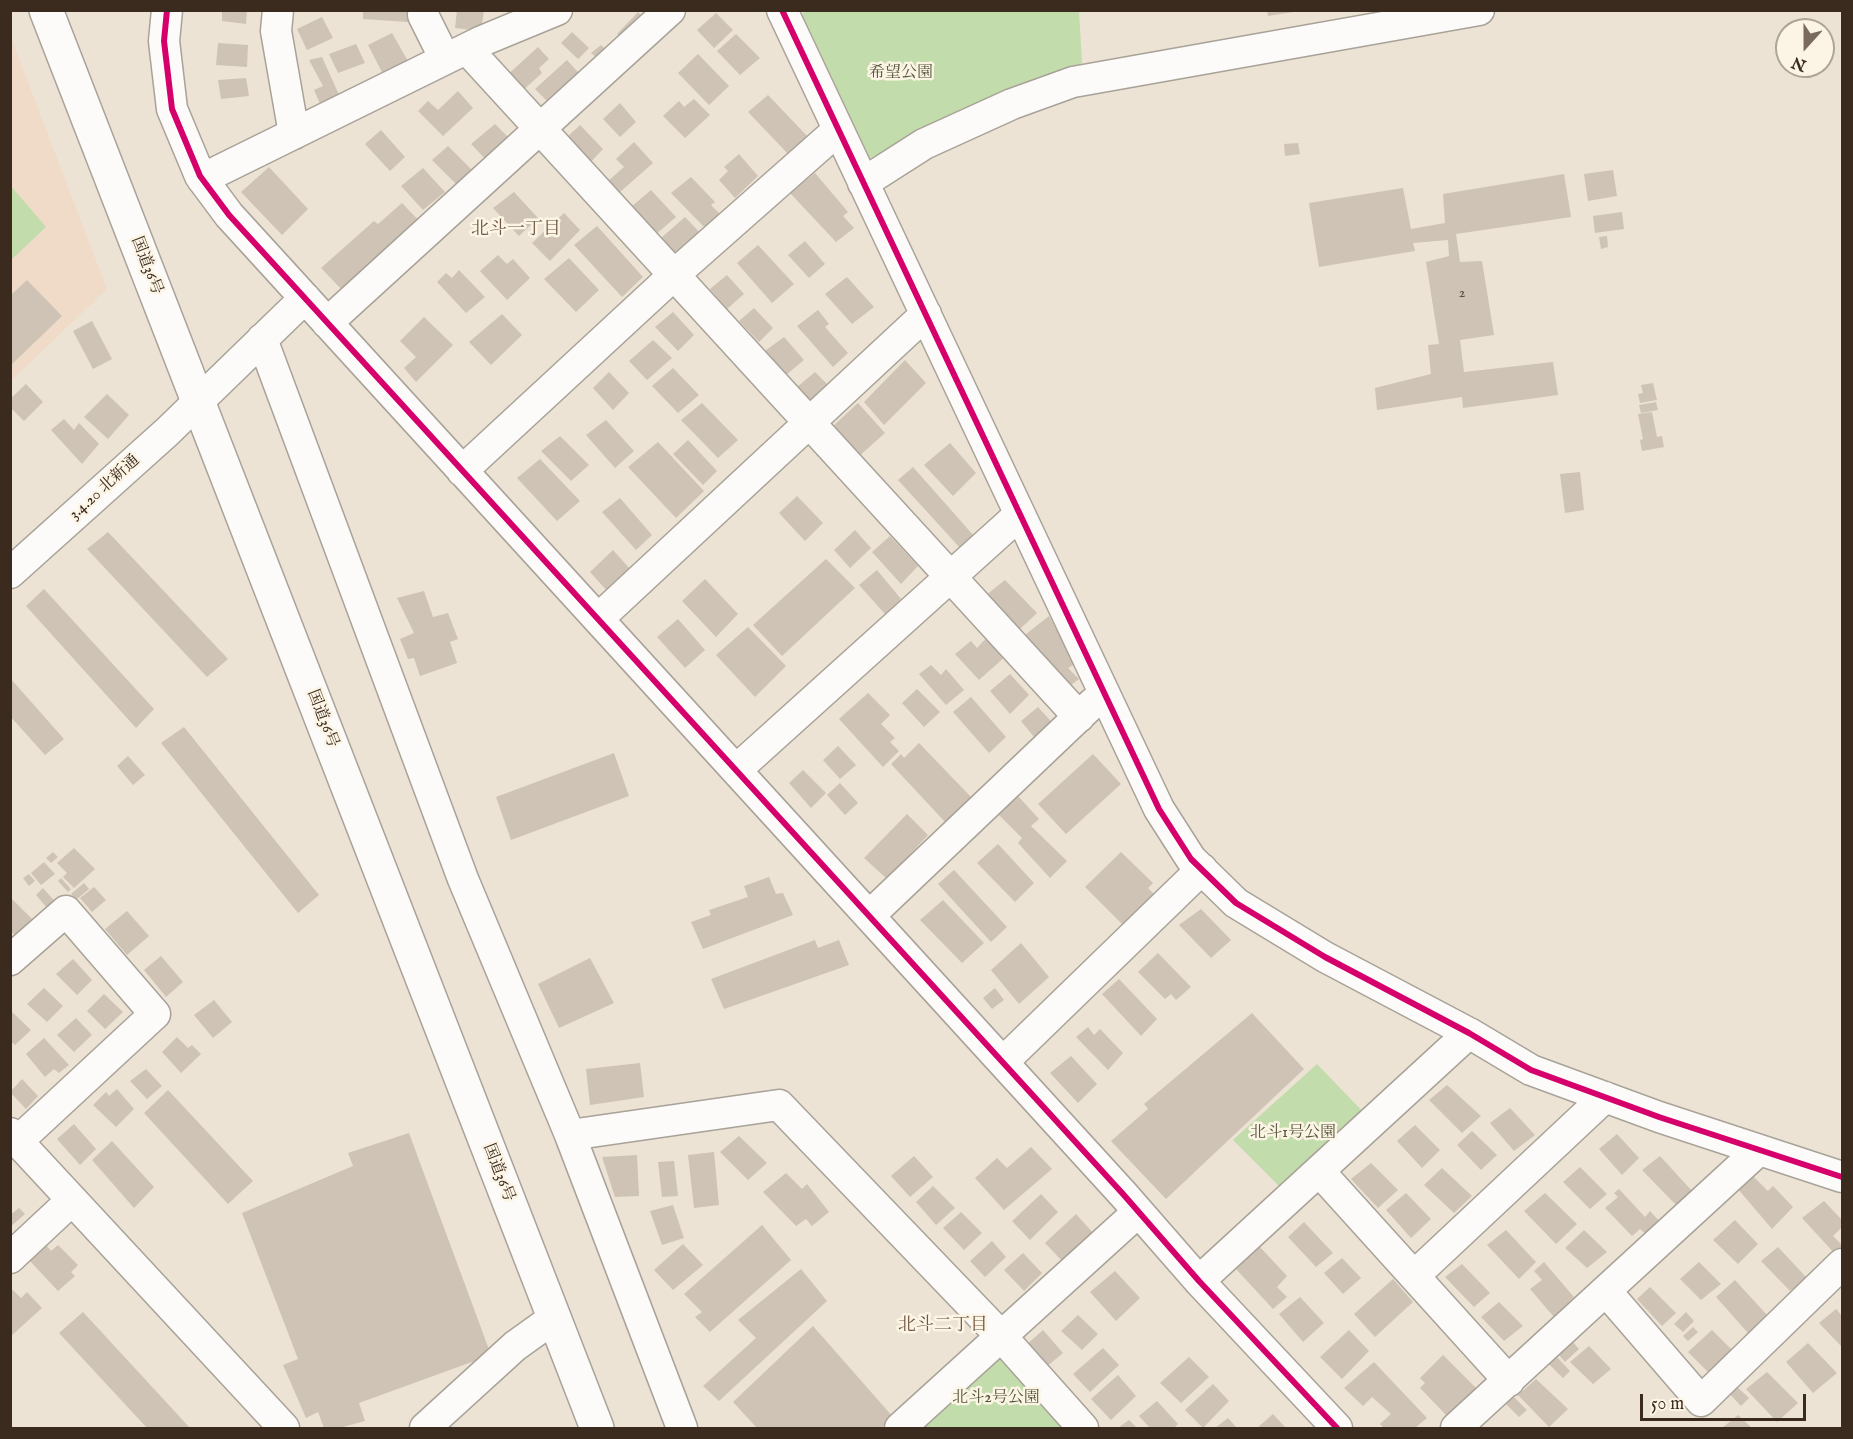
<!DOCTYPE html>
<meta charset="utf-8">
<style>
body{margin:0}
#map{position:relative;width:1853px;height:1439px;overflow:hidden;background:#ece3d5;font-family:"IM FELL English",serif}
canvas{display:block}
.frame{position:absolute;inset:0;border:12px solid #3b2a1e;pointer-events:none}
.north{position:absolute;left:1775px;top:18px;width:60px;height:60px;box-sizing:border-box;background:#fcf5e5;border:2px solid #afa495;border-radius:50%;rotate:201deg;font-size:16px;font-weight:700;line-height:24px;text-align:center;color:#3b2a1e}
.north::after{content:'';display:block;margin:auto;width:21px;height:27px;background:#796b5e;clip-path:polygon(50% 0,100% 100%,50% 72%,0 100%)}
.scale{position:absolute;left:1640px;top:1394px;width:166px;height:27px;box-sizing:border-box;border:3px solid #3b2a1e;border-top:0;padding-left:8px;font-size:18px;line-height:21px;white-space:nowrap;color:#3b2a1e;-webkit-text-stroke:4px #fcf5e5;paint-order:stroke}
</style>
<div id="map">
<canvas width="1853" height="1439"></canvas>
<div class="frame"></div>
<div class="north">N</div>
<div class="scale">50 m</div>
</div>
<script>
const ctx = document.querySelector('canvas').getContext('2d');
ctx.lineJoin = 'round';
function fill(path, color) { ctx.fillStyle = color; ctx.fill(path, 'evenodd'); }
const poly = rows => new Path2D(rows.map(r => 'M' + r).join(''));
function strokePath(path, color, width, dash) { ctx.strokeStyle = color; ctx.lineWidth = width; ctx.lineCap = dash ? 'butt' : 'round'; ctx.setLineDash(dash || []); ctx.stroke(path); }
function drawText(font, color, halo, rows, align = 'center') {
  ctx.font = font + ' "IM FELL English","Noto Serif JP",serif'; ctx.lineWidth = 5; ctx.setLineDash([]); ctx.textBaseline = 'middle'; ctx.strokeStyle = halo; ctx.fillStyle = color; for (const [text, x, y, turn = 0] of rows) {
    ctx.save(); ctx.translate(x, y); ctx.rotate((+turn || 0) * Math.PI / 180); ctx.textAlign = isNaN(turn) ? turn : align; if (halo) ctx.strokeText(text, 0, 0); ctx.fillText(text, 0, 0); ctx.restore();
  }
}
fill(poly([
 [10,35,107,289,11,381,10,381]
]), '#efdbc8');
fill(poly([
 [806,10,1079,11,1082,63,870,158,802,14],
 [10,185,46,227,11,260,10,260],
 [1317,1064,1366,1115,1285,1192,1233,1140],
 [999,1355,1063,1428,916,1428]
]), '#c2dcab');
fill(poly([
 [222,10,247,10,246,24,222,21],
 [363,10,409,10,408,22,363,19],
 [457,10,484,10,481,31,455,28],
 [1267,10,1293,10,1293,12,1268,16],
 [638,12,647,21,626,43,617,34],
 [716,13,733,30,714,48,697,30],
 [322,17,333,38,307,50,297,29],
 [572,32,589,48,578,59,561,43],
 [392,33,408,61,383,74,368,45],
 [736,34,760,58,740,75,717,51],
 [613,40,621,46,603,63,591,53,601,45,605,49],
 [218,43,248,45,247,67,216,65],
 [356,44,365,63,338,73,329,54],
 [538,47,549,59,539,68,542,73,520,93,504,78],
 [698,54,729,86,709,105,678,73],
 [322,57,340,97,321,106,314,90,323,86,309,60],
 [567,60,586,81,555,109,535,89],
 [246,78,249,96,221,99,218,80],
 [458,91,473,108,443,136,418,111,428,101,438,110],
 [768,95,810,139,791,157,748,112],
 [694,99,710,115,685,138,663,116,679,101,684,107],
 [620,103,636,122,620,137,603,119],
 [495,124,515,144,492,166,471,144],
 [580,125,603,149,588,165,564,140],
 [381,130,405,157,390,171,365,144],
 [634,142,653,163,619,193,608,181,624,167,616,159],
 [1298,143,1300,154,1285,156,1284,144],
 [448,146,472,170,457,185,432,160],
 [739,154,758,176,735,198,719,180,728,171,724,167],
 [269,167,308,209,282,235,241,192],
 [423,168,445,192,423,210,401,186],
 [1613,170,1617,196,1588,201,1584,174],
 [815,173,848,212,843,216,854,228,836,242,790,193],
 [1564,174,1571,217,1456,234,1460,262,1482,261,1494,335,1460,340,1464,372,1553,362,1558,395,1463,408,1462,397,1377,410,1375,388,1431,374,1428,345,1439,344,1426,262,1449,256,1448,240,1413,243,1415,251,1319,267,1309,203,1403,188,1411,229,1445,223,1443,194],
 [691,177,715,202,711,205,724,218,708,231,671,193],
 [651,190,676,217,655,235,631,207],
 [514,192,538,218,519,236,493,208],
 [402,203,424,226,347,295,321,268,374,221,378,224],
 [1622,212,1624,229,1595,233,1593,216],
 [564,213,580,230,550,261,532,243],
 [685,217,704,237,680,259,661,238],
 [597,226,643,277,622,297,574,245],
 [1607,236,1608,247,1601,249,1599,237],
 [805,241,825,264,809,278,788,255],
 [758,245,794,284,772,303,737,263],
 [498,255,507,264,513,259,530,278,507,300,480,271],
 [569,258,599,290,576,312,544,279],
 [459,270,485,297,466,313,437,282,446,273,452,278],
 [727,275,744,294,727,309,710,289],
 [847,277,874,307,852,324,825,294],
 [27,280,62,316,10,366,10,296],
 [754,308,773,328,759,342,739,321],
 [818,310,829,324,825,327,848,353,833,367,797,326],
 [673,312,694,335,678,351,655,327],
 [502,314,522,335,491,365,469,342],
 [424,317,453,345,416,382,404,368,416,357,400,341],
 [92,321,112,359,93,369,73,331],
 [784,337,804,360,786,375,765,351],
 [653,340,672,358,647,380,629,361],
 [905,360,926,383,884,425,864,402],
 [673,368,699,395,678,413,652,386],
 [609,372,629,393,613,410,593,388],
 [815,372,834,391,816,408,797,387],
 [1653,383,1657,400,1640,403,1638,394,1643,393,1641,385],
 [26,384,43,402,24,421,10,407,10,399],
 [107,394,129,415,108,439,84,417],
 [1656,402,1658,410,1641,413,1639,405],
 [702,403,738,440,718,458,681,420],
 [858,403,885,433,857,458,831,428],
 [1652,412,1657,437,1662,436,1664,447,1642,451,1640,440,1643,439,1638,414],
 [64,419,74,430,79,423,99,444,82,464,51,430],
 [606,420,634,451,615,468,586,435],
 [560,436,589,465,571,481,541,451],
 [688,440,717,471,703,485,673,454],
 [658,442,704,491,676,518,628,467],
 [950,443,976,473,953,496,924,465],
 [540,459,580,501,557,521,517,478],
 [913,467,974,536,961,549,898,480],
 [1580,472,1584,510,1565,513,1560,474],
 [797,496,823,523,805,541,779,513],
 [620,498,652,535,636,550,602,512],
 [855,530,871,548,850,568,834,550],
 [108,532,228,659,207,677,87,549],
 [890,536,918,566,901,584,872,552],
 [613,550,631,570,609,593,590,572],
 [826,559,855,588,782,656,753,625],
 [877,570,901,599,885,614,859,585],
 [705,579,738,614,716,637,682,601],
 [1005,580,1037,613,1018,631,985,596],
 [44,589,154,709,136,728,26,606],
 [424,591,433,617,448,613,458,639,450,642,457,663,420,676,414,658,408,659,400,639,414,633,397,598],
 [1049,616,1075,664,1068,668,1079,679,1067,688,1021,638],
 [678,619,705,650,685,668,657,637],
 [748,627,786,666,755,697,716,655],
 [990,634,1007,655,979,680,955,654,971,641,977,648],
 [931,665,941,675,946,669,964,690,946,705,919,674],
 [1010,674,1029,695,1010,714,990,691],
 [10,678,64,739,45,755,10,716],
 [917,689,940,712,924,727,902,703],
 [868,693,890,715,881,724,895,738,890,742,899,751,883,767,839,719],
 [971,697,1006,737,989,753,953,712],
 [1038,707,1056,727,1039,743,1021,721],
 [184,727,319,895,298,913,161,743],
 [919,743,972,798,946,823,891,764,901,754,904,758],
 [838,746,856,765,840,779,823,760],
 [614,753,629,796,511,840,496,797],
 [1093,754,1121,784,1066,834,1038,804],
 [128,756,145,775,133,785,117,766],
 [803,770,826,793,811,808,789,783],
 [840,783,858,803,845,815,827,795],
 [1018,796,1039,819,1031,826,1067,861,1050,878,1018,843,1022,838,998,814],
 [907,814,928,835,887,879,864,858],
 [998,844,1034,883,1015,902,977,863],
 [74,848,95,869,74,888,63,877,67,873,57,863],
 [53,852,58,857,51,863,46,858],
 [1121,852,1153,883,1148,888,1158,898,1125,927,1085,887],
 [44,862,55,874,41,885,31,873],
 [954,870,1007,927,991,942,938,884],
 [29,874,35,881,29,886,23,878],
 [769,877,776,894,783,893,793,915,703,949,691,922,711,915,709,910,748,897,744,886],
 [61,878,71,889,68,892,58,881],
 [84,883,89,889,76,900,71,894],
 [94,887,106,900,92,912,80,898],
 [43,888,56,903,48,909,36,895],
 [10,897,32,919,15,935,10,931],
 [943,900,984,943,962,963,920,920],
 [1201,909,1231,940,1211,958,1179,925],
 [127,911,149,936,127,955,105,929],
 [815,940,818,948,839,940,849,965,724,1009,711,979],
 [1021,943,1049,977,1019,1004,991,970],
 [1158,953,1191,987,1176,1000,1171,994,1165,999,1138,972],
 [161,956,183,982,166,997,144,970],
 [590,958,614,1003,559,1028,538,984],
 [73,959,92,980,77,995,56,974],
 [1119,979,1157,1019,1141,1036,1102,994],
 [44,988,63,1006,47,1022,27,1004],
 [995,988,1004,1000,992,1009,983,998],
 [104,994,123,1012,105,1029,87,1011],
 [214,1000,232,1022,213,1038,194,1015],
 [10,1010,31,1030,15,1045,10,1041],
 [1252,1013,1304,1069,1166,1199,1111,1141,1148,1109,1144,1104],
 [76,1018,92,1035,74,1052,57,1035],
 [1088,1027,1094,1035,1100,1029,1123,1053,1108,1070,1076,1037],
 [177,1037,188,1048,192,1045,201,1054,181,1073,162,1052],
 [44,1038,69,1065,59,1073,54,1069,45,1077,26,1054],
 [1071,1056,1097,1084,1078,1103,1050,1073],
 [640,1063,644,1097,590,1105,586,1069],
 [146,1069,162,1086,147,1099,130,1081],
 [22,1079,38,1096,26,1109,10,1092],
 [1447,1085,1481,1116,1462,1133,1429,1100],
 [117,1089,134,1109,116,1127,93,1105,106,1092,109,1096],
 [168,1090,253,1181,228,1204,144,1113],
 [1510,1108,1535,1135,1514,1151,1490,1123],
 [74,1124,96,1149,80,1165,57,1139],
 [1415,1125,1440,1150,1422,1168,1397,1141],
 [1472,1131,1497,1155,1481,1170,1457,1145],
 [409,1133,491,1355,359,1403,365,1421,339,1428,324,1428,318,1412,306,1418,283,1365,298,1359,242,1213,353,1166,348,1153],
 [1617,1134,1639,1158,1622,1175,1599,1149],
 [739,1136,767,1163,748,1180,720,1152],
 [112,1141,154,1187,134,1208,92,1160],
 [1031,1147,1052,1169,1004,1210,975,1178,997,1158,1007,1168],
 [714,1152,719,1205,694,1208,688,1155],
 [637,1155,639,1196,615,1197,602,1157],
 [914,1156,933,1177,910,1197,891,1176],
 [1660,1156,1693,1192,1677,1206,1642,1170],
 [674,1161,678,1196,662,1197,658,1162],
 [1371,1163,1398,1190,1378,1208,1351,1179],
 [1580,1167,1607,1194,1590,1209,1563,1182],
 [1442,1168,1472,1196,1454,1213,1424,1185],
 [786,1173,802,1189,807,1184,829,1212,812,1226,806,1219,796,1226,763,1192],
 [1753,1176,1768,1191,1773,1186,1793,1207,1772,1229,1738,1189],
 [933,1186,955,1208,936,1225,916,1202],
 [1619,1189,1645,1217,1650,1211,1663,1225,1648,1236,1640,1229,1632,1236,1605,1208,1618,1197,1614,1193],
 [1406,1193,1431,1219,1411,1238,1386,1210],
 [1545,1193,1577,1224,1556,1244,1524,1211],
 [1041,1194,1058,1212,1030,1240,1012,1221],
 [1824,1201,1842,1220,1842,1227,1833,1236,1842,1245,1842,1251,1837,1256,1802,1218],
 [673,1205,684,1238,662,1245,650,1211],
 [19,1208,25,1214,10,1227,10,1215],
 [961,1212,982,1233,964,1250,943,1228],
 [1076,1214,1094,1234,1063,1262,1045,1243],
 [1735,1220,1758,1244,1738,1264,1713,1240],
 [1304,1222,1333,1253,1316,1267,1288,1237],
 [762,1225,791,1260,710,1332,695,1317,702,1312,684,1294],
 [1506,1230,1536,1262,1519,1279,1487,1245],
 [1584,1230,1607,1252,1587,1268,1565,1248],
 [992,1241,1006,1257,985,1277,970,1261],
 [683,1244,703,1265,673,1290,654,1270],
 [46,1245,51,1251,58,1245,78,1265,71,1272,75,1276,58,1291,29,1260],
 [1260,1247,1287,1276,1277,1287,1287,1297,1273,1309,1236,1269],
 [1778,1247,1807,1278,1790,1291,1761,1261],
 [1023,1253,1042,1273,1024,1291,1004,1270],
 [1342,1258,1361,1278,1343,1294,1324,1273],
 [1544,1262,1574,1297,1554,1317,1530,1289,1542,1280,1534,1271],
 [1699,1262,1721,1284,1701,1300,1680,1279],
 [1462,1264,1490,1293,1474,1307,1445,1277],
 [801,1269,827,1301,719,1401,703,1386,756,1338,738,1320],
 [1115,1271,1140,1298,1116,1321,1090,1292],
 [1393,1279,1413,1302,1375,1337,1354,1314],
 [1735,1280,1767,1315,1748,1333,1716,1297],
 [1650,1287,1676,1313,1662,1326,1637,1299],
 [13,1290,21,1298,27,1292,42,1308,10,1337,10,1292],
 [1300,1297,1324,1323,1303,1342,1279,1314],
 [1499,1302,1523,1326,1504,1341,1481,1317],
 [1836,1309,1842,1316,1842,1347,1819,1323],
 [83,1312,190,1428,147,1428,59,1333],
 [1686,1312,1694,1321,1683,1332,1674,1324],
 [1078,1315,1098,1334,1082,1350,1061,1331],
 [813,1326,893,1417,881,1428,757,1428,733,1402],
 [1693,1327,1698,1332,1688,1341,1683,1336],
 [1043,1330,1063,1353,1045,1368,1025,1346],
 [1349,1330,1369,1351,1342,1379,1320,1357],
 [1712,1330,1733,1351,1709,1373,1688,1352],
 [1572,1341,1579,1349,1565,1362,1558,1354],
 [1808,1343,1837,1373,1813,1393,1786,1362],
 [1589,1346,1611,1369,1593,1384,1570,1362],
 [1103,1348,1119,1365,1090,1392,1073,1374],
 [1443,1355,1479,1391,1450,1419,1420,1388,1425,1383,1420,1378],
 [1189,1357,1209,1377,1181,1403,1160,1383],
 [1557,1357,1570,1371,1563,1378,1549,1364],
 [1374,1362,1427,1418,1415,1428,1384,1428,1380,1424,1391,1414,1372,1397,1363,1406,1344,1388],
 [1767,1372,1798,1403,1777,1422,1746,1389],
 [1118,1375,1136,1396,1111,1420,1091,1399],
 [1536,1379,1568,1409,1549,1427,1518,1395],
 [1733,1383,1749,1398,1741,1406,1726,1390],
 [1213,1384,1229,1401,1203,1428,1185,1410],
 [1512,1395,1527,1410,1519,1417,1504,1402],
 [1157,1401,1178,1424,1174,1428,1150,1428,1139,1416],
 [1273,1414,1286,1428,1257,1428],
 [1738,1415,1752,1428,1722,1428],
 [1228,1418,1237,1428,1215,1428],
 [1129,1420,1137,1428,1118,1428]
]), '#cec3b5');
const minor = poly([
 [167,10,164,41,172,109,200,176,229,215,1123,1194,1199,1281,1337,1428],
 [278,10,276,31,294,134],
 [424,10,423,15,445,59],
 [782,10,1159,809,1191,859,1236,903,1325,957,1469,1033,1531,1070,1659,1117,1842,1177],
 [467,49,1079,717],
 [202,179,482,41,557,10],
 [863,183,924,144,1012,104,1073,82,1479,10],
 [327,323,670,10],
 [262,339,463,879,570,1135,682,1428],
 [462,471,675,274,838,130],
 [10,573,167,432,305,298],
 [598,619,926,314],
 [736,770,1019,515],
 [869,916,1093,703],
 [10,960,66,911,155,1014,18,1141],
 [1003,1062,1202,869],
 [10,1133,284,1428],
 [570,1135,779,1105,1001,1336,1083,1428],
 [1319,1171,1509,1381],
 [10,1258,72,1200],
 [1414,1276,1605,1097],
 [1199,1281,1469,1033],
 [1606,1291,1701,1401,1842,1264],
 [425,1428,515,1346,554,1318],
 [900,1428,1138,1212],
 [1456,1428,1759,1150]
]);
const highway = poly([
 [46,10,597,1428]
]);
strokePath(minor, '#a8a298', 33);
strokePath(highway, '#a8a298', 36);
strokePath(minor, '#fcfbf9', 30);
strokePath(highway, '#fcfbf9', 33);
strokePath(poly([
 [167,10,164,41,172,109,200,176,229,215,1123,1194,1199,1281,1337,1428],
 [782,10,1159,809,1191,859,1236,903,1325,957,1469,1033,1531,1070,1659,1117,1842,1177]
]), '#d6006c', 6);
drawText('14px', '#605044', null, [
 ["2",1462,294]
]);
drawText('16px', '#545538', '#fcf5e5', [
 ["希望公園",901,74],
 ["北斗1号公園",1293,1134],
 ["北斗2号公園",996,1399]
]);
drawText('16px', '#3b2a1e', '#fcf5e5', [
 ["国道36号",146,266,69],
 ["3.4.20 北新通",105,488,-42],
 ["国道36号",322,719,69],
 ["国道36号",498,1173,69]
]);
drawText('18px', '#6f5541', '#fcf5e5', [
 ["北斗一丁目",516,230],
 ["北斗二丁目",943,1326]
]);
</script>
